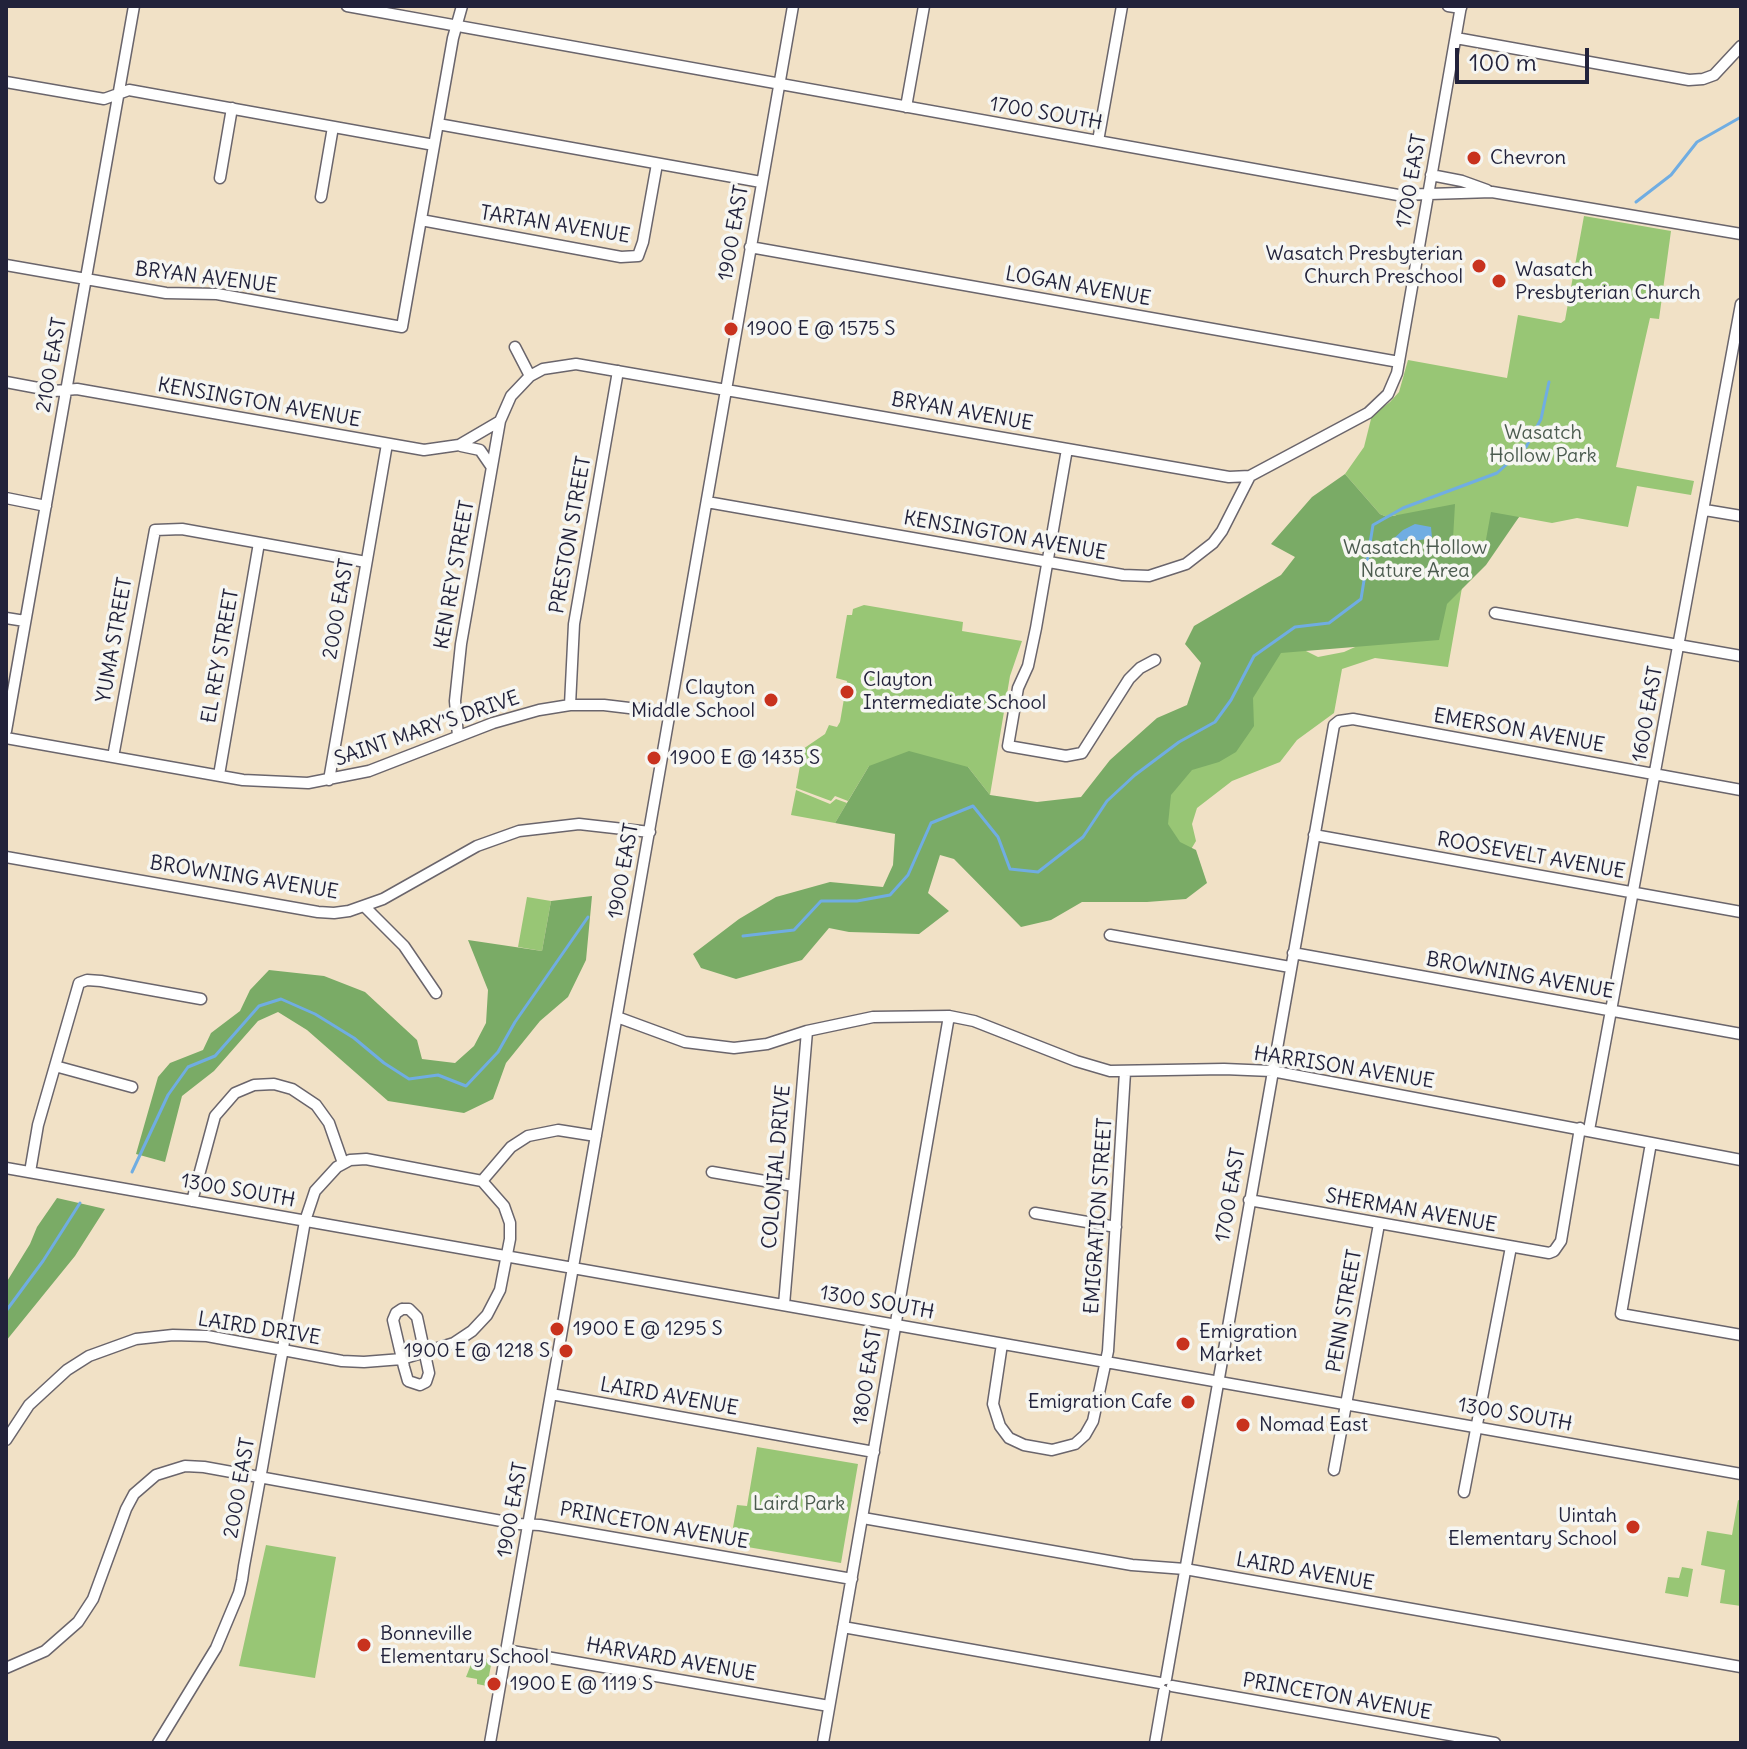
<!DOCTYPE html>
<style>
body{margin:0}
#map{position:relative;width:1747px;height:1749px;overflow:hidden;background:#f1e1c6;font-family:Delius,sans-serif}
canvas{display:block}
.frame{position:absolute;inset:0;border:8px solid #22223b;pointer-events:none}
.scale{position:absolute;left:1455px;top:48px;width:134px;height:36px;box-sizing:border-box;border:4px solid #22223b;border-top:0;padding-left:10px;font-size:24px;line-height:28px;white-space:nowrap;color:#22223b;-webkit-text-stroke:6px #f6f6f2;paint-order:stroke}
</style>
<div id="map">
<canvas width="1747" height="1749"></canvas>
<div class="frame"></div>
<div class="scale">100 m</div>
</div>
<script>
const ctx = document.querySelector('canvas').getContext('2d');
ctx.lineJoin = 'round';
function fill(path, color) { ctx.fillStyle = color; ctx.fill(path, 'evenodd'); }
const poly = rows => new Path2D(rows.map(r => 'M' + r).join(''));
function strokePath(path, color, width, dash) { ctx.strokeStyle = color; ctx.lineWidth = width; ctx.lineCap = dash ? 'butt' : 'round'; ctx.setLineDash(dash || []); ctx.stroke(path); }
function drawText(font, color, halo, rows, align = 'center') {
  ctx.font = font + ' Delius,sans-serif'; ctx.lineWidth = 7; ctx.setLineDash([]); ctx.textBaseline = 'middle'; ctx.strokeStyle = halo; ctx.fillStyle = color; for (const [text, x, y, turn = 0] of rows) {
    ctx.save(); ctx.translate(x, y); ctx.rotate((+turn || 0) * Math.PI / 180); ctx.textAlign = isNaN(turn) ? turn : align; if (halo) ctx.strokeText(text, 0, 0); ctx.fillText(text, 0, 0); ctx.restore();
  }
}
fill(poly([
 [1584,216,1671,231,1659,319,1650,318,1616,467,1694,481,1691,495,1637,486,1628,527,1577,518,1552,523,1519,517,1463,582,1448,667,1375,658,1342,669,1334,713,1297,740,1280,762,1232,781,1197,808,1192,824,1196,841,1190,851,1103,830,1252,698,1280,652,1302,649,1318,657,1344,652,1355,647,1396,515,1387,517,1380,514,1345,474,1364,447,1372,415,1390,402,1399,392,1408,360,1507,378,1518,315,1561,323,1565,320],
 [864,605,963,622,962,631,1022,641,1010,676,990,795,968,767,869,766,848,801,835,796,831,801,796,788,803,749,825,734,829,725,837,727,840,722,847,681,836,678,847,615,852,615,853,609],
 [796,790,830,804,836,799,847,803,835,823,791,815],
 [527,897,551,901,542,951,518,947],
 [757,1447,858,1464,841,1563,730,1544,737,1505,747,1506],
 [1738,1500,1741,1501,1741,1606,1720,1603,1725,1570,1701,1565,1707,1531,1732,1535],
 [266,1545,336,1557,315,1678,239,1666],
 [1682,1567,1693,1569,1688,1597,1665,1593,1668,1577,1679,1578],
 [474,1657,492,1660,487,1686,477,1684,477,1679,466,1677]
]), '#98c675');
fill(poly([
 [1345,474,1380,514,1387,517,1455,504,1453,539,1485,545,1491,512,1519,517,1486,565,1447,604,1439,640,1281,653,1253,698,1254,726,1236,752,1219,762,1192,770,1171,795,1168,824,1180,842,1196,850,1207,883,1186,899,1147,902,1082,902,1051,920,1021,927,954,859,940,855,928,893,949,911,919,934,849,932,829,928,802,960,736,979,701,968,693,954,739,919,776,897,830,882,883,887,893,865,895,834,835,823,869,766,909,751,968,767,990,795,1037,802,1081,797,1110,760,1157,718,1187,705,1201,663,1185,644,1194,626,1281,575,1295,557,1271,544,1312,497],
 [592,896,586,960,568,997,540,1021,506,1063,493,1099,464,1113,388,1101,307,1030,278,1012,258,1021,214,1071,182,1096,165,1162,136,1154,158,1077,170,1063,203,1050,211,1033,240,1011,250,990,269,970,324,976,365,992,417,1040,422,1059,455,1063,474,1046,486,1023,488,990,468,940,542,951,551,901],
 [57,1198,105,1209,75,1256,6,1341,6,1283,30,1244,37,1227]
]), '#7aab66');
fill(poly([
 [1415,524,1431,527,1432,538,1414,541,1408,538,1398,545,1393,544,1392,540,1403,530]
]), '#70ade2');
strokePath(poly([
 [1636,202,1671,175,1697,142,1741,117],
 [743,936,794,930,821,901,857,901,890,895,908,875,931,823,973,806,998,837,1010,869,1038,872,1083,837,1107,801,1135,775,1179,742,1215,722,1231,700,1254,656,1295,627,1329,623,1361,599,1373,525,1403,508,1497,473,1526,447,1541,419,1549,382],
 [132,1172,168,1095,188,1067,215,1056,259,1006,281,999,315,1014,354,1038,384,1063,409,1079,438,1075,466,1086,498,1052,515,1022,588,917],
 [6,1311,43,1261,80,1203]
]), '#70ade2', 3);
const minor = poly([
 [347,6,1398,195,1492,192,1741,234],
 [1448,6,1461,8],
 [1456,38,1689,80,1703,79,1714,75,1741,46],
 [6,82,104,99,129,90,434,145],
 [906,107,924,6],
 [438,124,761,182],
 [1098,141,1122,6],
 [1431,175,1462,181,1487,190],
 [220,178,232,108],
 [321,197,333,127],
 [421,220,621,257,638,256,643,242,657,164],
 [750,247,1399,362],
 [6,265,166,293,217,294,402,327,453,38,462,6],
 [515,347,530,376],
 [6,382,54,391,77,389,424,450,459,445,500,421],
 [461,446,480,450,491,466],
 [1067,449,1036,628,1028,666,1018,688,1008,746,1066,756,1082,753,1129,679,1140,668,1155,660],
 [6,498,46,506],
 [707,502,1123,575,1149,576,1186,564,1213,543,1222,531,1250,476],
 [1705,510,1741,516],
 [1495,613,1741,656],
 [6,618,25,621],
 [570,705,574,624,618,371],
 [6,731,134,6],
 [458,736,455,701,461,644,500,421,511,396,530,376,543,369,576,364,1229,477,1250,476,1368,413,1388,394,1397,373,1461,6],
 [6,738,243,780,308,783,369,771,493,723,539,710,570,705,604,705,671,713],
 [113,757,155,530,182,529,366,562],
 [219,775,259,543],
 [329,780,387,444],
 [1314,835,1741,912],
 [6,857,318,912,334,913,349,911,383,899,477,846,519,831,579,824,650,832],
 [365,907,404,946,436,993],
 [1110,935,1290,967],
 [1293,953,1741,1034],
 [617,1017,685,1042,734,1048,767,1044,807,1031,873,1017,949,1016,974,1021,1076,1061,1110,1071,1224,1069,1272,1071,1741,1160],
 [55,1066,132,1087],
 [1589,1130,1741,304],
 [1651,1143,1621,1314,1741,1335],
 [6,1168,1741,1474],
 [30,1172,38,1125,79,983,87,980,101,981,201,999],
 [712,1172,794,1186],
 [482,1181,511,1147,528,1136,558,1130,596,1136],
 [1249,1200,1549,1253,1554,1251,1561,1241,1580,1128],
 [192,1201,215,1116,235,1093,254,1085,274,1084,292,1089,316,1105,329,1123,343,1163],
 [1035,1213,1116,1227],
 [784,1305,807,1031],
 [402,1309,409,1309,417,1317,429,1373,426,1382,420,1385,408,1381,404,1367,393,1320,396,1313,402,1309],
 [1002,1344,993,1404,1000,1426,1009,1438,1024,1445,1052,1450,1075,1444,1085,1435,1093,1421,1108,1351,1125,1072],
 [551,1394,874,1452],
 [6,1440,29,1405,67,1370,89,1356,136,1339,173,1335,207,1336,283,1350,342,1361,364,1362,402,1359,454,1343,472,1331,487,1315,500,1290,510,1239,510,1223,504,1206,482,1181,366,1159,350,1160,337,1167,315,1191,305,1221,284,1341,283,1350,281,1359,262,1468,244,1566,242,1580,239,1593,216,1648,158,1743],
 [1334,1470,1379,1224],
 [1464,1492,1511,1247],
 [863,1518,1132,1565,1185,1569,1741,1667],
 [843,1627,1160,1683],
 [506,1650,829,1706],
 [6,1668,45,1651,78,1622,93,1599,126,1509,134,1494,156,1475,185,1466,204,1467,518,1524,540,1525,852,1579],
 [1166,1679,1334,725,1339,721,1353,719,1741,790],
 [1172,1686,1495,1743],
 [490,1743,793,6],
 [823,1743,949,1016],
 [1155,1743,1164,1691]
]);
strokePath(minor, '#6a656c', 13);
strokePath(minor, '#fff', 10);
for (const [x, y, r, color] of [
 [1474,158,8,"#c8321e"],
 [1479,266,8,"#c8321e"],
 [1499,281,8,"#c8321e"],
 [731,329,8,"#c8321e"],
 [847,692,8,"#c8321e"],
 [771,700,8,"#c8321e"],
 [654,758,8,"#c8321e"],
 [557,1329,8,"#c8321e"],
 [1183,1344,8,"#c8321e"],
 [566,1351,8,"#c8321e"],
 [1188,1402,8,"#c8321e"],
 [1243,1425,8,"#c8321e"],
 [1633,1527,8,"#c8321e"],
 [364,1645,8,"#c8321e"],
 [494,1684,8,"#c8321e"]
]) { const dot = new Path2D(); dot.arc(x, y, r, 0, 2 * Math.PI); ctx.fillStyle = color; ctx.fill(dot); strokePath(dot, '#f6f6f2', 3); }
drawText('20px', '#22223b', '#f6f6f2', [
 ["1700 SOUTH",1046,114,10],
 ["1700 EAST",1412,181,-80],
 ["TARTAN AVENUE",555,225,9],
 ["1900 EAST",734,233,-80],
 ["BRYAN AVENUE",206,278,7],
 ["LOGAN AVENUE",1078,287,10],
 ["2100 EAST",52,365,-80],
 ["KENSINGTON AVENUE",259,403,10],
 ["BRYAN AVENUE",962,412,10],
 ["PRESTON STREET",571,535,-80],
 ["KENSINGTON AVENUE",1005,536,10],
 ["KEN REY STREET",455,575,-80],
 ["2000 EAST",339,609,-80],
 ["YUMA STREET",115,640,-80],
 ["EL REY STREET",221,656,-80],
 ["1600 EAST",1648,714,-80],
 ["SAINT MARY'S DRIVE",427,729,-19],
 ["EMERSON AVENUE",1519,731,10],
 ["ROOSEVELT AVENUE",1531,856,10],
 ["1900 EAST",624,871,-80],
 ["BROWNING AVENUE",244,878,9],
 ["BROWNING AVENUE",1520,976,10],
 ["HARRISON AVENUE",1344,1068,9],
 ["COLONIAL DRIVE",777,1167,-85],
 ["1300 SOUTH",238,1191,10],
 ["1700 EAST",1231,1195,-80],
 ["SHERMAN AVENUE",1411,1211,10],
 ["EMIGRATION STREET",1099,1216,-86],
 ["1300 SOUTH",877,1303,10],
 ["PENN STREET",1345,1311,-80],
 ["LAIRD DRIVE",259,1329,9],
 ["1800 EAST",868,1377,-81],
 ["LAIRD AVENUE",669,1397,10],
 ["1300 SOUTH",1515,1415,10],
 ["2000 EAST",240,1488,-80],
 ["1900 EAST",513,1510,-80],
 ["PRINCETON AVENUE",654,1526,10],
 ["LAIRD AVENUE",1305,1572,10],
 ["HARVARD AVENUE",671,1660,10],
 ["PRINCETON AVENUE",1337,1697,10]
]);
drawText('20px', '#22223b', '#f6f6f2', [
 ["Chevron",1490,158],
 ["Wasatch Presbyterian",1463,254,"right"],
 ["Church Preschool",1463,277,"right"],
 ["Wasatch",1515,270],
 ["Presbyterian Church",1515,293],
 ["1900 E @ 1575 S",747,329],
 ["Clayton",863,680],
 ["Intermediate School",863,703],
 ["Clayton",755,688,"right"],
 ["Middle School",755,711,"right"],
 ["1900 E @ 1435 S",670,758],
 ["1900 E @ 1295 S",573,1329],
 ["Emigration",1199,1332],
 ["Market",1199,1355],
 ["1900 E @ 1218 S",550,1351,"right"],
 ["Emigration Cafe",1172,1402,"right"],
 ["Nomad East",1259,1425],
 ["Uintah",1617,1516,"right"],
 ["Elementary School",1617,1539,"right"],
 ["Bonneville",380,1634],
 ["Elementary School",380,1657],
 ["1900 E @ 1119 S",510,1684]
], 'left');
drawText('20px', '#4b5b4f', '#f6f6f2', [
 ["Wasatch",1543,433],
 ["Hollow Park",1543,456],
 ["Wasatch Hollow",1415,548],
 ["Nature Area",1415,571],
 ["Laird Park",799,1504]
]);
</script>
